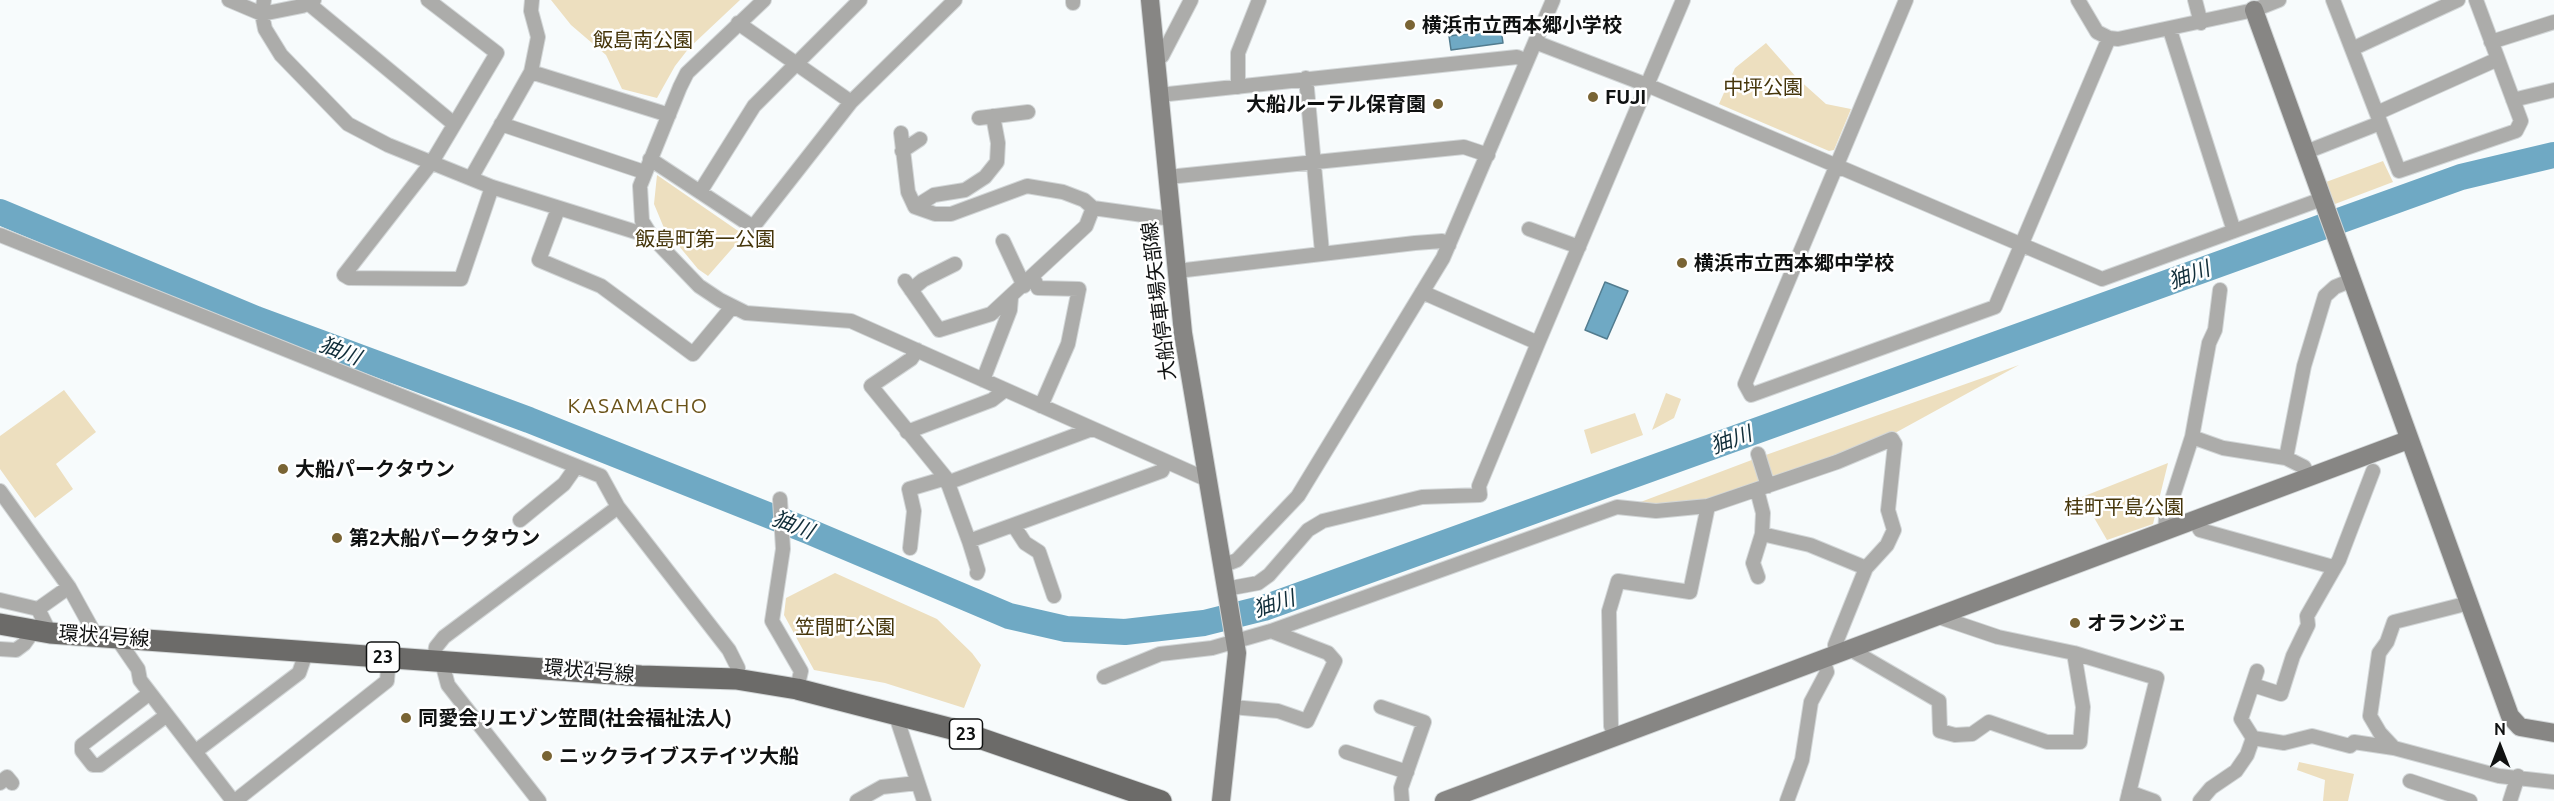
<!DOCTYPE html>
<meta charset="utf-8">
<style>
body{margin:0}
#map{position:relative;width:2554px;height:801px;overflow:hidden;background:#f7fbfc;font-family:Ubuntu,sans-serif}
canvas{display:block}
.north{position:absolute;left:2470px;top:717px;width:60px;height:60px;-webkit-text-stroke:4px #fff;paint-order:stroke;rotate:0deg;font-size:16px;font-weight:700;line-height:24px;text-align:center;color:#101212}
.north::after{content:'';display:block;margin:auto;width:21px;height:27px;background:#101212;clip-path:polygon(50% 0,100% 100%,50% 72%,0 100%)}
</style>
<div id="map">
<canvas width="2554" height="801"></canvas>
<div class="north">N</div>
</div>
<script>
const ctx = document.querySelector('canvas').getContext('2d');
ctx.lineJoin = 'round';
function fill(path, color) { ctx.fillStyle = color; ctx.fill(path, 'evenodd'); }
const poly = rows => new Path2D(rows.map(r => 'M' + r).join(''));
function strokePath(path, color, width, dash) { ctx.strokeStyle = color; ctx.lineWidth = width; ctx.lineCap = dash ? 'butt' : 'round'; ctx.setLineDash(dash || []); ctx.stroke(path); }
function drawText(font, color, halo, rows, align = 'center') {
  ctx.font = font + ' Ubuntu,"Noto Sans JP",sans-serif'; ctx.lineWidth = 5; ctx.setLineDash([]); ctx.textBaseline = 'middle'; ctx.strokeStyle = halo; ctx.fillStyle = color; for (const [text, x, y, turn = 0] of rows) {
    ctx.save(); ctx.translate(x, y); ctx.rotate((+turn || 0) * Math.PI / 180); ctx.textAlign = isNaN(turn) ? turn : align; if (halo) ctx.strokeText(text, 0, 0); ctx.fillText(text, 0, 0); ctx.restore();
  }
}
fill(poly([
 [551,0,740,0,689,48,675,66,657,98,622,89,606,55,571,25],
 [1766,43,1797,78,1826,104,1851,109,1834,150,1829,151,1719,104,1735,68],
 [2383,161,2393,182,2335,204,2326,182],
 [657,175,744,235,708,276,698,269,664,228,654,204],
 [2019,365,1895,433,1770,481,1763,456],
 [64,390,96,432,56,464,73,489,35,518,0,469,0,436],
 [1666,393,1681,399,1674,418,1652,430],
 [1635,413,1643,435,1591,454,1584,430],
 [1757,458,1763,484,1695,503,1630,506],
 [2168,463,2153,524,2107,540,2082,497],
 [835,573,937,619,972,653,981,665,964,708,885,683,814,670,784,615,786,598],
 [2299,762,2354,774,2348,801,2323,801,2325,780,2297,770]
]), '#eddfbf');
const water = poly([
 [1501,29,1503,43,1451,50,1449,36,1501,29],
 [1605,282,1628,291,1607,339,1585,330,1605,282]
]);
fill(water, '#6fa9c4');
strokePath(water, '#527c8f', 1.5);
strokePath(poly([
 [0,212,256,319,529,420,808,531,1009,616,1066,629,1125,632,1204,623,1264,608,2461,177,2554,155]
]), '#6fa9c4', 26);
const street = poly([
 [229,0,262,14,302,6,314,0],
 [264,0,262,14,265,29,281,55,348,124,388,145,492,187,652,237],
 [428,0,497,53,432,162,344,275,349,278,461,279,492,187],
 [764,0,687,73,680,87,640,186,642,221,652,237,699,286,720,300,746,313,851,321,1208,480],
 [1073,0,1073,3],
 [1906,0,1745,384,1751,395,1995,307,2109,38],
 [2078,0,2097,32,2109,38,2118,39,2254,10,2279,0],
 [2195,0,2201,23],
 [2333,0,2399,171,2516,131,2521,121,2476,0],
 [308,3,454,124],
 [738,23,851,102],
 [2170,30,2234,231],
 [1535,42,1647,85,2102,279,2322,199],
 [2491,42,2554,22],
 [2352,49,2458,0],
 [1156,59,1162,56,1191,0],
 [531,72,669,115],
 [1306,78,1322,252],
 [1238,87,1238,53,1259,0],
 [1159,95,1517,57,1527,61],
 [2513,100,2554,90],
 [2377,113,2498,59],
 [979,118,1028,112],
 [501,124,644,172],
 [901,133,908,192,915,207,935,214,951,214,1027,186,1063,192,1084,200,1093,208,1172,219],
 [902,151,920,139],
 [2306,152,2380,123],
 [650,159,753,227,851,102,955,0],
 [1168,177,1464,147,1488,155],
 [471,178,531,72,538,37,531,11,532,0],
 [700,192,754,106,860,0],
 [915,207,934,195,965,190,985,177,997,162,998,143,993,116],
 [558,209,539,260,601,286,693,354,732,307],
 [1529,229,1579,247],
 [0,235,601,476,618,507],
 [1003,241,1024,286],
 [1177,271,1415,243,1442,241,1449,245],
 [1033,277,1038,288,1079,289,1068,344,1041,406],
 [905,281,939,330,991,314,1086,226,1093,208],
 [911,290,923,280,955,264],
 [1422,292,1538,343],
 [917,350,911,359,871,386,946,478,969,541,978,570,977,573],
 [983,380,1010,310,1011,298],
 [907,432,992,400,1005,390],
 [2192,437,2223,448,2286,458,2304,467,2309,477],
 [1758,454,1768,486],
 [2286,458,2304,366,2325,296,2335,287,2352,280],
 [947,483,1092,429],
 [1757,490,1763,513,1762,534,1753,563,1758,577],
 [0,491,69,587,96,636],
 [780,499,783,549,772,621,801,671,797,689],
 [520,520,564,484,576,467],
 [2195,520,2200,530,2333,567],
 [1014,526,1025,543,1039,552,1054,596],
 [2165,531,2166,518,2192,437,2209,343,2215,330,2220,290],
 [1762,534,1810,545,1866,568],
 [969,541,1162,471,1166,462],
 [910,548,914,511,909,489,946,478],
 [1222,566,1237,560,1298,496,1443,258,1553,0],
 [1226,589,1258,583,1269,575,1308,530,1323,521,1422,497,1480,495,1479,486,1538,343,1683,0],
 [0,600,38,609,50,633],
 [2469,603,2394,622,2387,642,2379,653,2370,716,2380,733,2394,748,2499,776,2554,782],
 [38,609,69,587],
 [1936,616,1998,637,2074,653,2157,678,2127,801],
 [116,637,138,669,140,680,233,801],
 [1848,648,1939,701,1940,731,1955,735,1972,734,1989,722,2047,742,2080,742,2083,707,2074,653],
 [0,649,16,650,24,644,35,629],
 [434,659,436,647,444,637,618,507,729,650,738,668,736,679],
 [441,659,448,685,539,801],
 [2257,671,2241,719,2253,738,2284,743,2312,736,2350,746,2354,742,2394,748],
 [1104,677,1160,654,1212,648,1271,631,1617,507,1656,511,1708,506],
 [2253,685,2281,694,2293,656,2308,625,2307,616,2339,560,2373,471],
 [150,693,82,745,82,751,93,765,100,765,167,715],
 [1232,707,1278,711,1307,721,1335,661,1328,653,1271,631],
 [1381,707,1424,722,1401,788,1402,801],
 [895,713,924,801],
 [1615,736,1611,726,1609,611,1618,581,1690,592,1708,506,1837,462,1892,439,1895,444,1888,510,1894,530,1887,545,1866,568,1835,645,1837,653],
 [196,751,299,673,307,650],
 [1346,752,1407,772],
 [2410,781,2470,801],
 [0,783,7,777,12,783],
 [2129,792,2154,801],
 [235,801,387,681,389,657],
 [857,801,882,787,917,783],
 [1787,801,1802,760,1811,702,1827,672,1823,659],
 [2200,801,2211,788,2236,771,2247,755,2253,738],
 [2510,801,2518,776]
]);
const secondary = poly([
 [1150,0,1183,333,1237,653,1221,801],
 [2254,10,2510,716,2520,727,2554,733],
 [1444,801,2408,440]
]);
const primary = poly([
 [0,624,50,633,641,676,736,679,797,689,956,730,1161,801]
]);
strokePath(street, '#d2d6d7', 16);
strokePath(secondary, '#d2d6d7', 20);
strokePath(primary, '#d2d6d7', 23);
strokePath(street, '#acacaa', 14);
strokePath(secondary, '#878684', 18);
strokePath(primary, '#6c6b69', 21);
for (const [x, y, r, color] of [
 [1410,25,6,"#796434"],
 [1593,97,6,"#796434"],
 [1438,104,6,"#796434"],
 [1682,263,6,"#796434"],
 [283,469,6,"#796434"],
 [337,538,6,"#796434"],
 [2075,623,6,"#796434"],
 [406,718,6,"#796434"],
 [547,756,6,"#796434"]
]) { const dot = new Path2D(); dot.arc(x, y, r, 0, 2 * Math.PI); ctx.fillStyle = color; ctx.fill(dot); strokePath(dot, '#fff', 2); }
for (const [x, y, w] of [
 [383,657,33],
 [966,734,33]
]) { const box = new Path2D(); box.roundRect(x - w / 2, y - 15, w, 30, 4.5); ctx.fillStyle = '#fff'; ctx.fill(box); strokePath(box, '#101212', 1.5); }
drawText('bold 18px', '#101212', null, [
 ["23",383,657],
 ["23",966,734]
]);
drawText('bold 20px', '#101212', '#fff', [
 ["横浜市立西本郷小学校",1422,25],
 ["FUJI",1605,97],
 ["大船ルーテル保育園",1426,104,"right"],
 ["横浜市立西本郷中学校",1694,263],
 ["大船パークタウン",295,469],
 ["第2大船パークタウン",349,538],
 ["オランジェ",2087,623],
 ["同愛会リエゾン笠間(社会福祉法人)",418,718],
 ["ニックライブステイツ大船",559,756]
], 'left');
drawText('20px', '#45350a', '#fff', [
 ["飯島南公園",643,40],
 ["中坪公園",1763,87],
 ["飯島町第一公園",705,239],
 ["桂町平島公園",2124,507],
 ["笠間町公園",845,627]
]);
drawText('20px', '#101212', '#fff', [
 ["大船停車場矢部線",1159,301,-97],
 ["環状4号線",104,636,4],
 ["環状4号線",589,671,5]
]);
drawText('italic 21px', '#112e3a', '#fff', [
 ["㹨川",2189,275,-20],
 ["㹨川",340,351,21],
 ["㹨川",1731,440,-20],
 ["㹨川",793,525,21],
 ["㹨川",1274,604,-18]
]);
ctx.letterSpacing = '1.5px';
drawText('21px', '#6a5319', '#fff', [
 ["KASAMACHO",638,406]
]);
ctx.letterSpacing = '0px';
</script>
